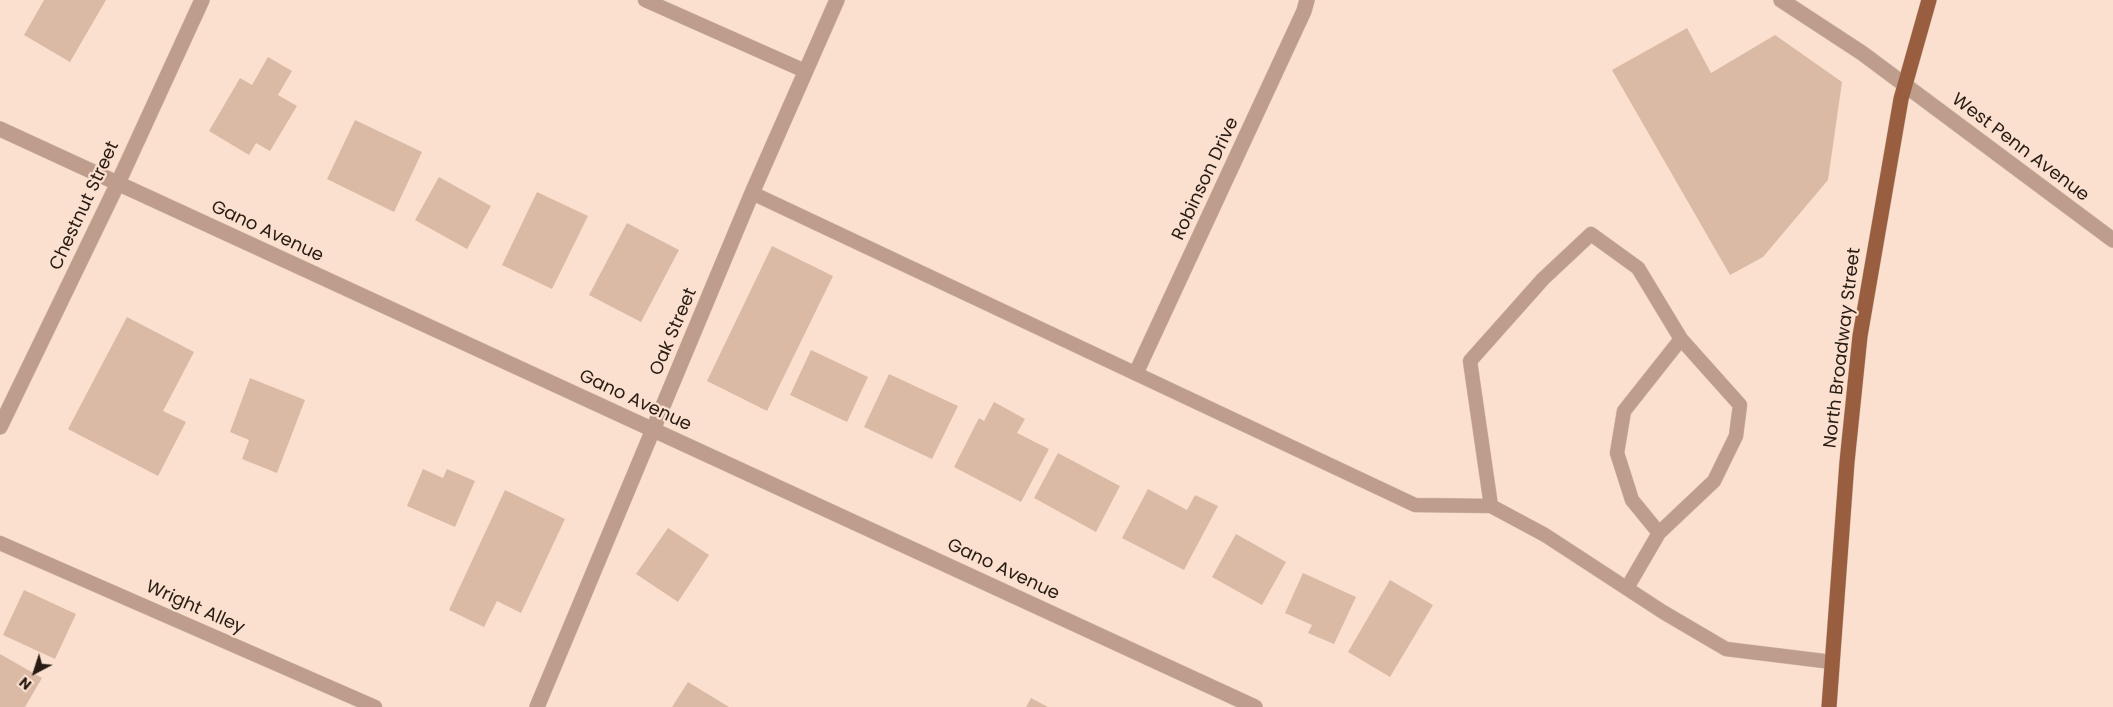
<!DOCTYPE html>
<style>
body{margin:0}
#map{position:relative;width:2113px;height:707px;overflow:hidden;background:#fbe0cf;font-family:Poppins,sans-serif}
canvas{display:block}
.north{position:absolute;left:10px;top:647px;width:50px;height:50px;-webkit-text-stroke:4px #fbe0cf;paint-order:stroke;rotate:220deg;font-size:14px;font-weight:700;line-height:20px;text-align:center;color:#271b13}
.north::after{content:'';display:block;margin:auto;width:18px;height:22px;background:#271b13;clip-path:polygon(50% 0,100% 100%,50% 72%,0 100%)}
</style>
<div id="map">
<canvas width="2113" height="707"></canvas>
<div class="north">N</div>
</div>
<script>
const ctx = document.querySelector('canvas').getContext('2d');
ctx.lineJoin = 'round';
function fill(path, color) { ctx.fillStyle = color; ctx.fill(path, 'evenodd'); }
const poly = rows => new Path2D(rows.map(r => 'M' + r).join(''));
function strokePath(path, color, width, dash) { ctx.strokeStyle = color; ctx.lineWidth = width; ctx.lineCap = dash ? 'butt' : 'round'; ctx.setLineDash(dash || []); ctx.stroke(path); }
function drawText(font, color, halo, rows, align = 'center') {
  ctx.font = font + ' Poppins,sans-serif'; ctx.lineWidth = 4.5; ctx.setLineDash([]); ctx.textBaseline = 'middle'; ctx.strokeStyle = halo; ctx.fillStyle = color; for (const [text, x, y, turn = 0] of rows) {
    ctx.save(); ctx.translate(x, y); ctx.rotate((+turn || 0) * Math.PI / 180); ctx.textAlign = isNaN(turn) ? turn : align; if (halo) ctx.strokeText(text, 0, 0); ctx.fillText(text, 0, 0); ctx.restore();
  }
}
fill(poly([
 [44,0,106,0,70,62,24,35],
 [1687,28,1711,73,1775,35,1842,82,1828,180,1763,257,1730,275,1612,70],
 [268,57,292,71,278,95,297,106,270,151,256,143,249,155,209,131,240,78,252,85],
 [355,120,422,152,394,212,327,179],
 [439,177,491,206,467,249,415,220],
 [537,192,588,216,552,289,502,265],
 [627,223,679,250,641,322,589,295],
 [772,246,833,276,767,411,707,381],
 [127,317,194,352,163,411,186,422,158,476,68,429],
 [811,350,868,377,847,422,790,395],
 [889,374,958,406,932,459,864,427],
 [250,378,305,400,277,473,242,459,249,440,230,432],
 [994,402,1025,419,1017,433,1049,449,1021,502,954,467,979,418,984,421],
 [1058,453,1120,486,1096,532,1034,498],
 [423,469,443,478,447,469,475,481,455,527,407,506],
 [1148,489,1187,510,1195,495,1218,506,1184,570,1122,538],
 [505,490,565,519,521,613,497,601,484,627,449,610],
 [668,528,709,555,678,602,636,574],
 [1236,534,1286,562,1262,605,1212,577],
 [1303,573,1356,597,1334,644,1308,633,1312,625,1285,613],
 [1390,580,1433,605,1390,677,1348,652],
 [24,590,76,614,55,659,3,635],
 [0,654,42,678,25,707,0,707],
 [688,682,729,707,672,707],
 [1031,698,1048,707,1026,707]
]), '#dabaa5');
const service = poly([
 [645,0,805,71],
 [752,193,1415,505,1491,506,1545,535,1663,612,1726,649,1832,662],
 [1491,506,1470,361,1543,279,1591,234,1638,268,1681,339,1740,405,1736,436,1714,481,1659,533],
 [0,543,375,707],
 [1627,588,1659,533,1632,500,1617,453,1624,411,1681,339]
]);
const minor = poly([
 [1781,0,1862,53,2113,240],
 [0,129,1255,707],
 [1136,373,1304,11,1307,0],
 [0,427,118,183,202,0],
 [537,707,752,193,837,0]
]);
const primary = poly([
 [1829,707,1847,462,1860,336,1901,99,1929,0]
]);
strokePath(service, '#d5bdad', 15);
strokePath(minor, '#d5bdad', 16);
strokePath(primary, '#d5bdad', 16);
strokePath(service, '#be9d8c', 14);
strokePath(minor, '#be9d8c', 15);
strokePath(primary, '#985e3f', 15);
drawText('18px', '#271b13', '#fbe0cf', [
 ["West Penn Avenue",2020,148,37],
 ["Robinson Drive",1206,179,-65],
 ["Chestnut Street",85,206,-65],
 ["Gano Avenue",267,232,25],
 ["Oak Street",674,332,-67],
 ["North Broadway Street",1843,348,-83],
 ["Gano Avenue",635,401,25],
 ["Gano Avenue",1003,570,25],
 ["Wright Alley",195,608,24]
]);
</script>
